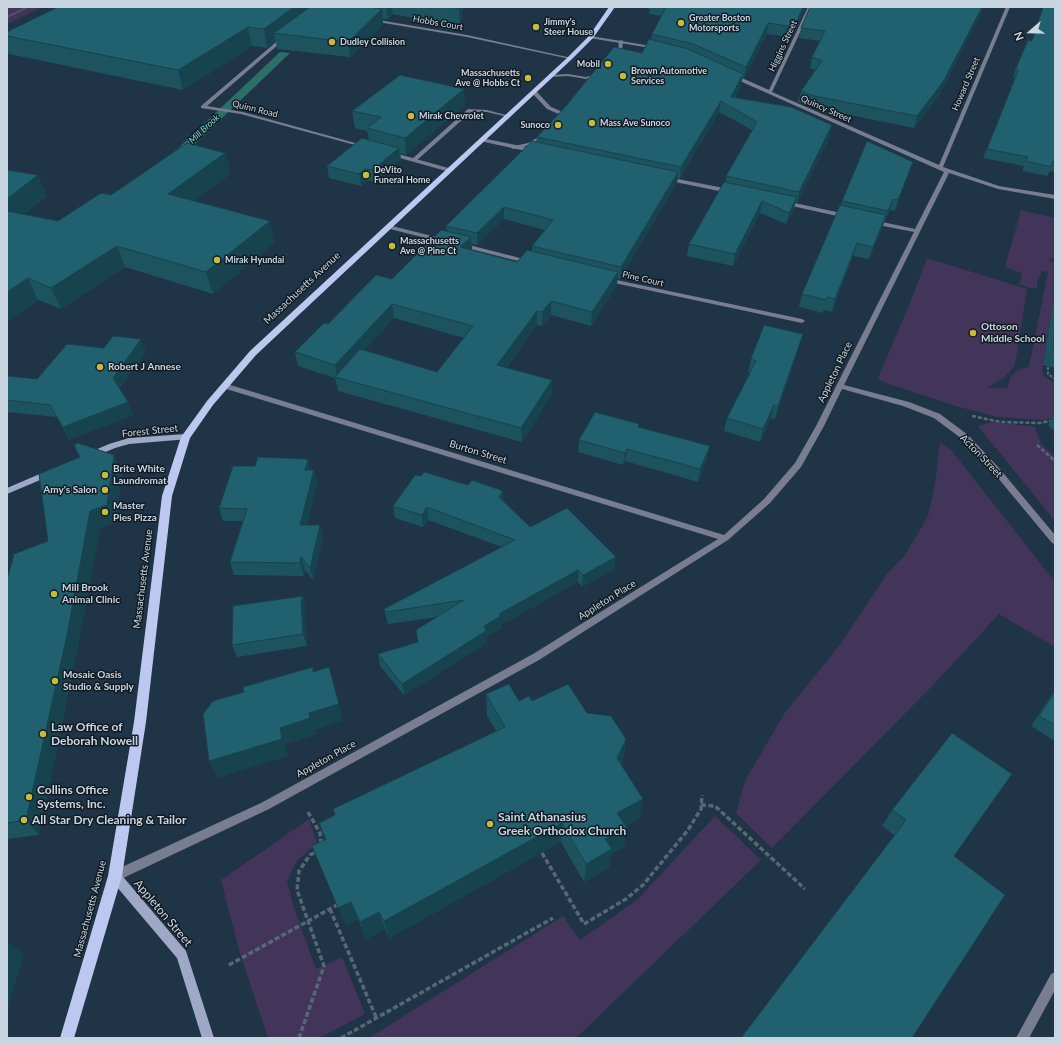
<!DOCTYPE html>
<style>
body{margin:0}
#map{position:relative;width:1062px;height:1045px;overflow:hidden;background:#1f3446;font-family:Lato,sans-serif}
canvas{display:block}
.frame{position:absolute;inset:0;border:8px solid #c9d6e1;pointer-events:none}
.north{position:absolute;left:1010px;top:12px;width:40px;height:40px;-webkit-text-stroke:3px #121b23;paint-order:stroke;rotate:250deg;font-size:11px;font-weight:700;line-height:16px;text-align:center;color:#c9d6e1}
.north::after{content:'';display:block;margin:auto;width:14px;height:18px;background:#c9d6e1;clip-path:polygon(50% 0,100% 100%,50% 72%,0 100%)}
</style>
<div id="map">
<canvas width="1062" height="1045"></canvas>
<div class="frame"></div>
<div class="north">N</div>
</div>
<script>
const ctx = document.querySelector('canvas').getContext('2d');
ctx.lineJoin = 'round';
function fill(path, color) { ctx.fillStyle = color; ctx.fill(path, 'evenodd'); }
const poly = rows => new Path2D(rows.map(r => 'M' + r).join(''));
function strokePath(path, color, width, dash) { ctx.strokeStyle = color; ctx.lineWidth = width; ctx.lineCap = dash ? 'butt' : 'round'; ctx.setLineDash(dash || []); ctx.stroke(path); }
function drawText(font, color, halo, rows, align = 'center') {
  ctx.font = font + ' Lato,sans-serif'; ctx.lineWidth = 3; ctx.setLineDash([]); ctx.textBaseline = 'middle'; ctx.strokeStyle = halo; ctx.fillStyle = color; for (const [text, x, y, turn = 0] of rows) {
    ctx.save(); ctx.translate(x, y); ctx.rotate((+turn || 0) * Math.PI / 180); ctx.textAlign = isNaN(turn) ? turn : align; if (halo) ctx.strokeText(text, 0, 0); ctx.fillText(text, 0, 0); ctx.restore();
  }
}
fill(poly([
 [7,7,42,7,7,24],
 [1021,210,1055,218,1055,259,1050,258,1049,261,1055,262,1055,292,1042,370,1044,376,1055,383,1055,417,1043,420,997,417,956,406,883,382,878,378,912,298,927,258,1027,289,1015,365,1005,377,987,388,1007,388,1011,376,1020,369,1029,367,1048,272,1042,271,1037,281,1037,288,1031,288,1019,284,1022,273,1005,267],
 [993,422,1035,427,1041,444,1055,457,1055,521,978,426],
 [940,443,952,451,1055,582,1055,647,999,614,937,681,772,848,736,813,745,781,784,714,839,646,887,574,905,555,928,516,935,485],
 [715,816,761,860,576,1038,369,1038,563,916,580,940,637,900],
 [309,819,317,843,297,861,287,881,293,905,316,969,342,957,365,1014,319,1038,268,1038,239,950,221,880]
]), '#43355a');
fill(poly([
 [280,52,290,53,175,163,171,155]
]), '#2c6f69');
strokePath(poly([
 [7,17,28,7]
]), '#556877', 1.5, [2.5, 1]);
strokePath(poly([
 [1048,367,1048,374,1055,379]
]), '#556877', 2, [3, 1.5]);
strokePath(poly([
 [972,416,1001,422,1040,423,1055,420],
 [1037,445,1055,461]
]), '#556877', 2.5, [4, 2]);
strokePath(poly([
 [701,805,715,806,805,889],
 [308,812,320,833,321,843],
 [542,853,584,924,626,899,643,885,688,830,701,809,702,795],
 [330,909,376,1017],
 [229,965,337,905],
 [299,1038,324,966,297,890,299,871,310,855,317,851],
 [341,1038,553,918]
]), '#556877', 3.5, [5, 2.5]);
fill(poly([
 [621,40,623,41,622,51,620,52,618,51,619,41,621,40],
 [568,74,586,77,595,74,597,75,586,79,568,76,550,77,548,76,550,75,568,74],
 [532,91,536,91,551,107,565,113,565,115,561,115,547,109,532,93,532,91],
 [468,109,487,110,510,116,508,117,487,112,471,112,416,161,412,161,412,159,468,109],
 [544,134,547,136,546,137,531,145,513,149,510,147,528,143,544,134]
]), '#787d91');
fill(poly([
 [808,7,812,7,772,92,939,165,1006,7,1010,7,943,167,999,186,1055,195,1055,199,998,189,949,173,844,385,909,402,940,414,968,435,999,468,1055,535,1055,544,1052,543,993,472,962,439,934,418,903,406,842,389,824,426,801,467,770,503,728,540,539,660,269,809,119,880,115,881,111,880,110,876,111,872,261,803,533,654,718,539,223,388,222,386,223,384,227,384,724,535,764,499,795,463,816,426,914,232,873,224,870,222,873,220,915,229,944,172,731,77,731,75,735,75,769,90,808,7],
 [373,19,467,35,572,58,570,59,467,37,372,21,373,19],
 [591,36,657,47,659,48,657,49,589,38,589,37,591,36],
 [282,37,286,38,207,106,243,112,366,146,366,148,241,114,201,108,201,106,282,37],
 [482,138,535,149,538,151,535,153,480,141,479,140,482,138],
 [391,152,452,169,453,170,450,172,389,155,388,154,391,152],
 [667,177,729,189,732,191,729,193,665,180,664,179,667,177],
 [785,201,846,214,849,216,846,218,783,204,783,202,785,201],
 [388,225,444,239,445,240,442,242,386,228,386,226,388,225],
 [461,243,532,261,533,262,530,264,459,246,458,245,461,243],
 [607,278,802,319,805,321,802,323,605,281,604,280,607,278],
 [1055,972,1055,990,1029,1038,1016,1038,1051,974,1055,972]
]), '#787d91');
fill(poly([
 [186,434,189,435,190,437,189,439,129,444,115,448,91,458,87,455,88,453,109,444,129,438,186,434],
 [49,470,53,473,52,475,7,494,7,488,49,470],
 [115,871,119,872,186,951,214,1038,202,1038,177,958,111,880,110,876,111,872,115,871]
]), '#9fa8c7');
fill(poly([
 [609,7,615,7,593,38,572,59,256,355,213,405,190,438,172,496,146,722,122,876,74,1038,60,1038,108,876,134,722,162,496,181,437,207,401,250,351,568,57,589,36,609,7]
]), '#bdc8f0');
fill(poly([
 [58,7,463,7,460,27,393,14,388,19,383,19,383,24,350,57,277,49,276,42,267,48,252,46,183,90,9,54,7,49,7,32],
 [647,7,806,7,792,37,767,34,744,78,743,77,741,84,735,98,830,136,797,203,795,202,794,208,786,224,760,213,733,266,687,256,689,244,726,182,726,176,752,130,719,112,680,178,678,178,677,183,620,279,617,278,617,285,591,326,551,315,542,326,537,325,506,368,552,394,522,442,338,391,335,378,298,366,295,352,328,324,392,279,447,231,446,226,536,142,537,137,642,53,651,40,652,34,662,16,649,14,650,9,647,8],
 [504,219,545,230,532,246,532,251,517,262,472,250,472,244,477,245],
 [394,318,464,338,437,372,364,350],
 [1055,7,1055,172,1050,171,1047,176,1022,171,1024,166,983,158,1015,79,1013,76,1016,68,1031,41],
 [983,9,940,94,914,128,811,107,798,102,801,91,815,70,810,68,812,57,820,41,799,38,801,28],
 [465,105,406,155,400,153,401,160,374,182,367,180,361,186,329,178,327,166,369,140,367,131,355,128,352,111],
 [225,153,231,173,194,201,275,242,213,294,125,267,61,309,38,300,7,321,7,170,47,196,24,214,58,221,111,195],
 [909,172,895,211,890,210,885,221,884,221,869,259,853,256,832,312,824,310,823,313,799,307,802,294,841,205,842,201],
 [1055,292,1055,368,1043,365],
 [803,334,799,346,775,419,771,418,760,442,724,431,727,418,750,373,748,372,751,359],
 [104,348,146,352,119,389,128,402,133,415,69,440,57,417,7,412,7,376,37,379],
 [1055,412,1055,432,1048,425],
 [639,424,639,427,707,459,698,482,625,461,623,465,578,452,579,440],
 [74,445,122,473,116,522,100,528,77,651,39,835,7,839,7,580,48,541,79,457],
 [308,459,310,470,314,470,317,483,307,525,320,525,323,538,313,580,305,570,304,576,234,575,230,562,243,521,223,521,219,508,255,466],
 [504,501,530,527,615,569,582,587,578,582,501,625,502,628,487,637,487,643,404,695,380,666,378,654,418,642,416,630,438,617,388,624,384,609,502,547,428,520,423,527,395,518,393,506],
 [303,596,306,608,305,614,307,646,237,657,232,645],
 [1055,690,1055,741,1031,726],
 [486,694,519,701,532,701,587,713,626,739,623,760,621,765,643,799,639,819,626,826,624,847,611,854,609,868,584,882,561,842,389,938,385,929,366,939,358,919,346,926,325,840,319,823,496,731,487,716],
 [892,810,954,856,894,835,882,826]
]), '#1c535f');
fill(poly([
 [294,7,315,7,274,33,276,42,267,48,264,29],
 [386,7,392,7,393,14,388,19],
 [459,7,463,7,460,27,459,9],
 [803,7,806,7,792,37,794,27],
 [982,7,983,7,983,9,940,94,914,128,917,116],
 [382,9,383,24,350,57,348,42],
 [768,23,767,34,744,78,746,67],
 [248,27,252,46,183,90,178,70],
 [743,74,741,84,730,107,731,97],
 [464,89,465,105,406,155,405,138],
 [721,101,719,112,680,178,681,167],
 [832,125,830,136,797,203,799,192],
 [399,148,401,160,374,182,373,170],
 [225,153,231,173,175,215,168,194],
 [913,162,909,172,895,211,898,200],
 [365,169,367,180,361,186,359,174],
 [678,172,677,183,620,279,621,267],
 [38,175,47,196,7,228,7,199],
 [797,197,794,208,786,224,789,213],
 [893,199,890,210,885,221,888,211],
 [762,201,760,213,733,266,735,254],
 [504,207,504,219,477,245,477,233],
 [886,215,883,227,869,259,873,247],
 [270,221,275,242,213,294,206,272],
 [471,237,472,250,460,247],
 [857,243,853,256,832,312,835,299],
 [117,246,125,267,61,309,51,288],
 [618,272,617,285,591,326,592,312],
 [28,278,38,300,7,321,7,292],
 [827,297,824,310,823,313,826,300],
 [551,301,551,315,542,326,542,312],
 [392,304,394,318,337,379,335,365],
 [537,311,537,325,497,379,497,365],
 [803,334,799,346,775,419,778,406],
 [141,339,146,352,118,390,113,378],
 [552,380,552,394,522,442,521,428],
 [128,402,133,415,69,440,63,427],
 [774,405,771,418,760,442,763,429],
 [710,446,707,459,698,482,700,469],
 [627,449,625,461,623,465,625,453],
 [114,455,122,473,116,522,100,528,77,651,39,835,26,820,90,511],
 [308,459,311,471,305,470],
 [314,470,317,483,304,538,300,525],
 [503,491,504,504,499,497],
 [427,507,428,520,423,527,422,515],
 [320,525,323,538,313,580,310,568],
 [301,557,305,570,304,576,300,563],
 [616,557,615,569,582,587,583,575],
 [578,570,578,582,501,625,502,628,487,637,487,643,404,695,402,684,484,626,499,614],
 [303,596,306,608,305,614,307,646,303,634,301,602],
 [329,667,344,721,315,730,316,735,286,744,288,756,218,778,209,761,309,713],
 [626,739,623,760,614,779,617,758],
 [643,799,639,819,614,832,617,813],
 [562,823,561,842,389,938,384,921],
 [627,828,624,847,611,854,609,868,584,882,586,864,605,839],
 [351,902,358,919,346,926,338,908],
 [379,912,385,929,366,939,360,922],
 [9,942,24,955,7,1009,7,947]
]), '#17434e');
const building = poly([
 [58,7,294,7,264,29,248,27,178,70,7,36,7,32,58,7],
 [310,7,371,7,382,9,348,42,274,33,310,7],
 [449,7,459,7,459,9,449,7],
 [666,7,803,7,794,27,768,23,746,67,693,44,652,34,666,7],
 [810,7,982,7,943,82,917,116,814,96,801,91,822,61,812,57,825,31,801,28,810,7],
 [1043,7,1055,7,1055,162,1053,161,1051,167,1026,161,1028,157,987,149,1018,71,1016,68,1028,40,1032,41,1043,7],
 [649,39,688,49,743,74,731,97,791,107,832,125,799,192,726,176,757,122,721,101,681,167,537,137,566,106,614,47,642,53,649,39],
 [400,75,464,89,405,138,367,128,381,117,352,111,400,75],
 [362,138,399,148,373,170,365,169,359,174,327,166,362,138],
 [532,141,678,172,621,267,532,246,553,220,504,207,477,233,446,226,532,141],
 [867,141,913,162,898,200,893,199,888,211,842,201,867,141],
 [187,143,225,153,168,194,270,221,206,272,117,246,51,288,28,278,7,292,7,211,58,221,101,193,111,195,187,143],
 [7,170,38,175,7,199,7,170],
 [724,182,797,197,789,213,762,201,735,254,689,244,724,182],
 [840,205,886,215,873,247,857,243,835,299,827,297,826,300,802,294,840,205],
 [441,230,471,237,460,247,517,262,527,250,618,272,592,312,551,301,542,312,537,311,497,365,552,380,521,428,335,377,360,349,437,372,473,326,392,304,335,365,295,352,324,323,328,324,376,275,392,279,441,230],
 [764,325,803,334,778,406,774,405,763,429,727,418,756,361,751,359,764,325],
 [1055,333,1055,347,1053,347,1055,333],
 [113,336,141,339,113,378,128,402,63,427,50,405,7,400,7,376,37,379,67,344,104,348,113,336],
 [595,412,639,424,638,427,710,446,700,469,627,449,625,453,579,440,595,412],
 [78,443,114,455,107,505,90,511,67,635,26,820,7,823,7,580,14,554,48,541,39,474,80,457,74,445,78,443],
 [258,457,308,459,305,470,314,470,300,525,320,525,310,568,301,557,300,563,230,562,247,509,219,508,233,466,255,466,258,457],
 [424,472,468,485,472,480,503,491,499,497,530,527,567,508,616,557,583,575,578,570,499,614,501,616,484,626,486,631,402,684,378,654,418,642,416,630,464,600,386,612,384,609,515,540,427,507,422,515,393,506,415,475,421,476,424,472],
 [303,596,301,602,303,634,232,645,233,606,303,596],
 [313,667,313,672,329,667,339,704,309,713,310,718,280,728,282,739,209,761,203,714,213,701,244,692,243,687,313,667],
 [509,684,519,701,529,696,532,701,568,684,587,713,611,716,626,739,617,758,643,799,617,813,627,828,605,839,612,849,586,864,562,823,384,921,379,912,360,922,351,902,338,908,312,846,326,839,319,823,335,815,333,809,505,727,486,694,509,684],
 [1055,692,1055,725,1039,716,1055,692],
 [952,733,1012,774,954,856,1005,895,912,1038,741,1038,906,820,892,810,952,733]
]);
fill(building, '#21606f');
strokePath(building, '#17434e', 1);
for (const [x, y, r, color] of [
 [681,23,4,"#c7bb3b"],
 [536,27,4,"#c7bb3b"],
 [332,42,4,"#c7bb3b"],
 [608,64,4,"#c7bb3b"],
 [623,76,4,"#c7bb3b"],
 [528,78,4,"#c7bb3b"],
 [411,116,4,"#c7bb3b"],
 [592,123,4,"#c7bb3b"],
 [558,125,4,"#c7bb3b"],
 [366,175,4,"#c7bb3b"],
 [392,246,4,"#c7bb3b"],
 [217,260,4,"#c7bb3b"],
 [973,333,4,"#c7bb3b"],
 [100,367,4,"#c7bb3b"],
 [105,475,4,"#c7bb3b"],
 [105,490,4,"#c7bb3b"],
 [105,512,4,"#c7bb3b"],
 [54,594,4,"#c7bb3b"],
 [55,681,4,"#c7bb3b"],
 [43,734,4,"#c7bb3b"],
 [29,797,4,"#c7bb3b"],
 [24,820,4,"#c7bb3b"],
 [490,824,4,"#c7bb3b"]
]) { const dot = new Path2D(); dot.arc(x, y, r, 0, 2 * Math.PI); ctx.fillStyle = color; ctx.fill(dot); strokePath(dot, '#121b23', 1.5); }
drawText('bold 9px', '#c9d6e1', '#121b23', [
 ["Greater Boston",689,18],
 ["Motorsports",689,28],
 ["Jimmy's",544,22],
 ["Steer House",544,32],
 ["Dudley Collision",340,42],
 ["Mobil",600,64,"right"],
 ["Brown Automotive",631,71],
 ["Services",631,81],
 ["Massachusetts",520,73,"right"],
 ["Ave @ Hobbs Ct",520,83,"right"],
 ["Mirak Chevrolet",419,116],
 ["Mass Ave Sunoco",600,123],
 ["Sunoco",550,125,"right"],
 ["DeVito",374,170],
 ["Funeral Home",374,180],
 ["Massachusetts",400,241],
 ["Ave @ Pine Ct",400,251],
 ["Mirak Hyundai",225,260]
], 'left');
drawText('9px', '#c9d6e1', '#121b23', [
 ["Hobbs Court",438,23,10],
 ["Higgins Street",783,46,-65],
 ["Howard Street",966,84,-67],
 ["Quinn Road",255,109,14],
 ["Quincy Street",826,109,24],
 ["Pine Court",643,279,13]
]);
drawText('italic 9px', '#7ae0d7', '#121b23', [
 ["Mill Brook",204,129,-43]
]);
drawText('10px', '#c9d6e1', '#121b23', [
 ["Massachusetts Avenue",302,288,-43],
 ["Appleton Place",835,372,-64],
 ["Forest Street",150,431,-6],
 ["Burton Street",478,452,17],
 ["Acton Street",981,456,46],
 ["Massachusetts Avenue",143,579,-83],
 ["Appleton Place",607,600,-32],
 ["Appleton Place",326,759,-29],
 ["Massachusetts Avenue",90,909,-75]
]);
drawText('bold 10px', '#c9d6e1', '#121b23', [
 ["Ottoson",981,327],
 ["Middle School",981,339],
 ["Robert J Annese",108,367],
 ["Brite White",113,469],
 ["Laundromat",113,481],
 ["Amy's Salon",97,490,"right"],
 ["Master",113,506],
 ["Pies Pizza",113,518],
 ["Mill Brook",62,588],
 ["Animal Clinic",62,600],
 ["Mosaic Oasis",63,675],
 ["Studio & Supply",63,687]
], 'left');
drawText('bold 12px', '#c9d6e1', '#121b23', [
 ["Law Office of",51,727],
 ["Deborah Nowell",51,741],
 ["Collins Office",37,790],
 ["Systems, Inc.",37,804],
 ["Saint Athanasius",498,817],
 ["Greek Orthodox Church",498,831],
 ["All Star Dry Cleaning & Tailor",32,820]
], 'left');
drawText('12px', '#c9d6e1', '#121b23', [
 ["Appleton Street",163,913,50]
]);
</script>
